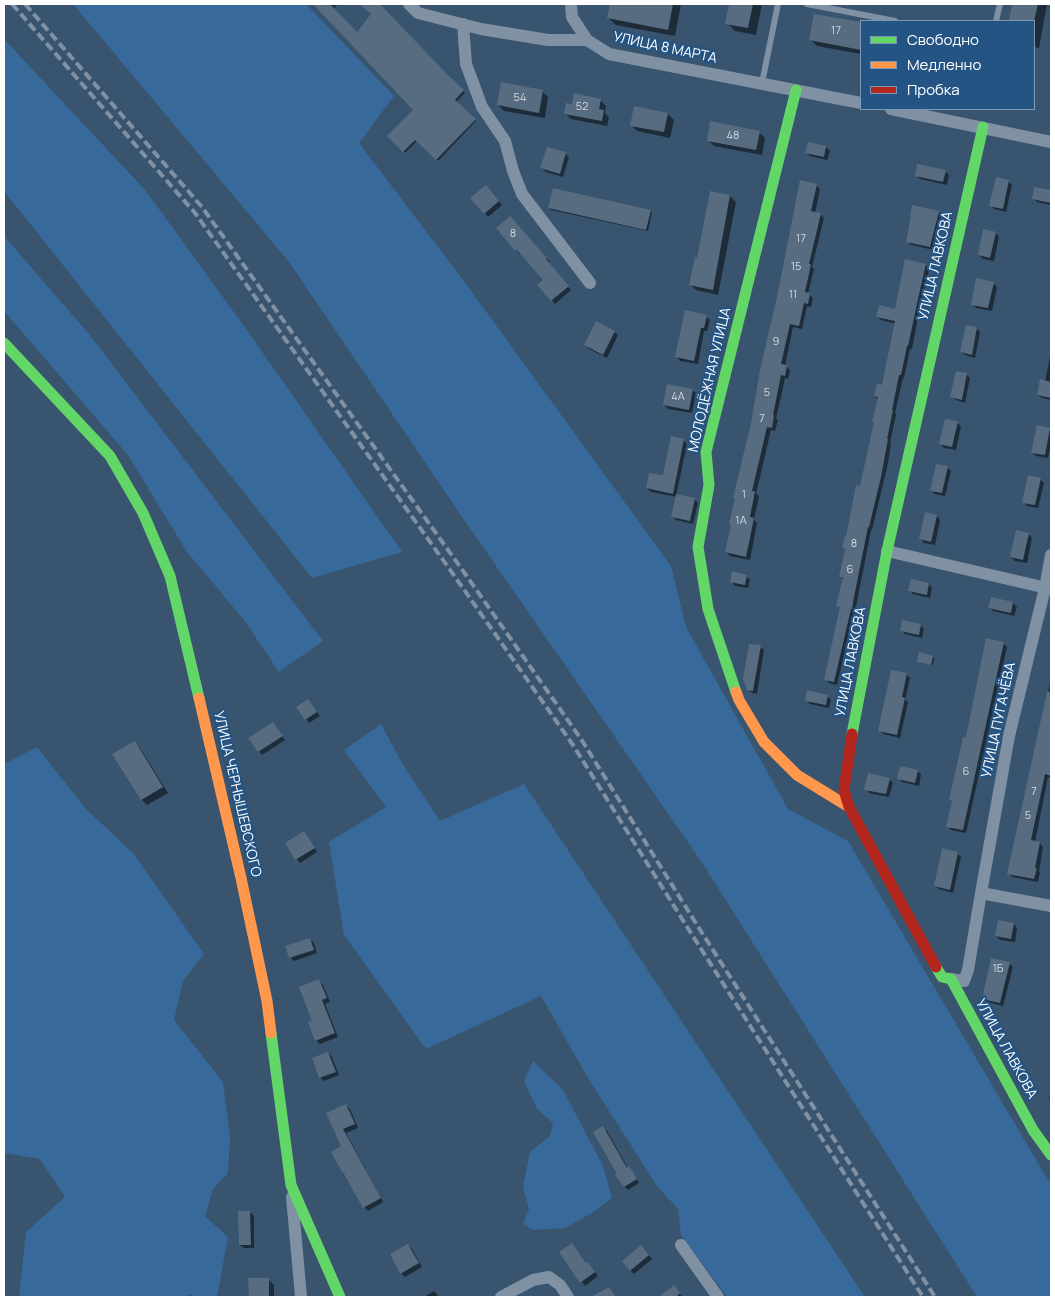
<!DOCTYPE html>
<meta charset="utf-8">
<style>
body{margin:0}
#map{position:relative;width:1055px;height:1301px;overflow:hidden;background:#39546e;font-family:Manrope,sans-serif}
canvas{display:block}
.frame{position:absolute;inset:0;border:5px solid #fff;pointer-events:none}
.legend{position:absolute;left:860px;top:20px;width:175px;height:90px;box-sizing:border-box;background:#235484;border:1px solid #7b98b5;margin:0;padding:6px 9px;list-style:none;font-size:15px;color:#fff}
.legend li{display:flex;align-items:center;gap:10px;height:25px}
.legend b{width:25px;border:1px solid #7b98b5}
</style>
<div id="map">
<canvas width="1055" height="1301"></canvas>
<div class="frame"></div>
<ul class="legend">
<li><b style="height:6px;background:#63d668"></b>Свободно</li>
<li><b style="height:6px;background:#ff974d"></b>Медленно</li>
<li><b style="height:6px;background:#b3261e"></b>Пробка</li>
</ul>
</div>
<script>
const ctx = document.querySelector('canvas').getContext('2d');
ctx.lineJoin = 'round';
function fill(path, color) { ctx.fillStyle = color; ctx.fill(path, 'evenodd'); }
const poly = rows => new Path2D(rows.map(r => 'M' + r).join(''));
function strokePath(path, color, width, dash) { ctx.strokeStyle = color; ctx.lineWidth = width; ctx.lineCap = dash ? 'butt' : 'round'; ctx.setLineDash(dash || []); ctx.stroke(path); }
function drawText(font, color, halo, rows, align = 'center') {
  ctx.font = font + ' Manrope,sans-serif'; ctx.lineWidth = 4.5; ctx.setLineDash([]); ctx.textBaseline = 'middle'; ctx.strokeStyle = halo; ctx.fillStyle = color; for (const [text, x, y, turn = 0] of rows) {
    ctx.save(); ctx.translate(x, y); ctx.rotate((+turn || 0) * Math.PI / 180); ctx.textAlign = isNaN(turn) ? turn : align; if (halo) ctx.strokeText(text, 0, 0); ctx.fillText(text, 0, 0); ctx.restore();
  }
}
fill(poly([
 [73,4,306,4,394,96,359,143,466,284,671,566,686,627,788,809,848,841,1051,1185,1051,1297,977,1297,701,861,458,511,289,262],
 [4,39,146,191,249,333,402,552,312,578,4,191],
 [4,236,89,334,323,641,279,672,244,620,187,552,128,455,4,311],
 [381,724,403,765,440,821,524,784,865,1297,727,1297,681,1235,678,1209,657,1186,588,1078,541,996,426,1049,344,935,329,842,386,807,344,750],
 [37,747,86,809,133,853,204,954,183,981,174,1020,223,1082,230,1137,228,1173,213,1189,205,1216,228,1237,217,1297,198,1297,189,1294,187,1297,19,1297,26,1232,65,1197,40,1159,4,1153,4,764],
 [533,1061,563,1090,603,1166,612,1198,592,1213,565,1228,533,1230,523,1224,529,1209,523,1187,530,1152,550,1136,553,1123,537,1109,524,1081]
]), '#376a9a');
fill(poly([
 [315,4,338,4,333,9,357,34,372,14,362,4,379,4,465,93,456,102,476,121,438,161,417,141,405,153,389,136,415,110],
 [611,4,681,4,675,36,616,25,608,18],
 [730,4,762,4,756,35,735,31,727,23],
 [1014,4,1047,4,1039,48,1034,47,1034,21,1010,21],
 [815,15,861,24,861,54,817,46,811,40],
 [542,91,548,97,545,118,504,111,498,105],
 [600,100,606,106,605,113,609,118,607,126,571,119,565,113,573,106],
 [668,114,674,120,670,138,637,131,631,125],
 [759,132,765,138,762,155,714,146,708,140],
 [826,147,830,151,827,160,810,156,807,153],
 [565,154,569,157,563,177,546,172,542,168],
 [945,171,949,175,947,185,920,179,916,175],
 [1008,181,1012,185,1006,212,994,209,991,205],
 [816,185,820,189,815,213,820,214,824,218,812,267,814,269,808,294,813,298,811,307,807,306,802,329,793,327,785,366,790,370,788,379,785,378,776,419,778,420,775,431,771,430,756,494,759,496,754,520,757,523,750,560,730,556,727,552],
 [1035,188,1051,192,1051,205,1037,202,1033,198],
 [489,190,502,205,488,217,485,213],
 [730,196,736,202,718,295,696,290,690,284,698,259],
 [549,208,650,211,652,212,648,231,551,210],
 [938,212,942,216,934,250,911,245,907,241],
 [514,221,550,262,548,263,571,290,555,304,552,300,544,280,521,253,520,254,516,250],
 [995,233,999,236,994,261,983,259,979,255],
 [906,261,926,265,929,269,922,302,921,302,912,349,910,349,904,378,903,378,895,413,896,415,890,443,891,444,887,468,872,530,871,530,855,612,854,612,837,685,829,683,826,679,841,608,838,605,844,579,840,576,846,550,844,548,861,487,876,423,878,399,875,396,883,386,896,324,881,320,877,317,896,310],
 [993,283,997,287,992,311,976,308,972,304],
 [706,316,710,320,707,331,704,331,698,364,680,361,677,357],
 [967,326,977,329,980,332,975,358,965,355,961,352],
 [614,332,618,335,607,358,589,349,585,345],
 [1050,356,1051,356,1051,400,1042,398,1038,395,1045,382],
 [967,375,970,378,965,403,956,400,952,397],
 [692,390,696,393,692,413,668,409,664,405],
 [957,423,961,426,956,450,944,448,941,444],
 [1050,429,1051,431,1051,443,1048,458,1036,456,1032,452],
 [683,440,687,444,676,496,694,499,698,503,693,524,676,520,673,516,677,497,651,492,647,488,664,477],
 [947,467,951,471,945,496,935,494,931,491],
 [1040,479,1044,483,1038,508,1027,506,1023,502],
 [937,516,940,520,935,545,924,543,921,539],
 [1029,534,1032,538,1027,563,1015,561,1011,557],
 [746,576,750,580,748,588,735,586,732,582],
 [929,584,932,588,930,598,913,594,909,590],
 [1013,603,1017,607,1014,616,993,611,989,608],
 [920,625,924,629,922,638,905,634,901,630],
 [1003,643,1007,647,966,833,951,830,948,826,953,802,950,799,967,738],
 [760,647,764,650,757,694,752,693,748,689],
 [920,654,933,657,934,658,933,665,920,663,918,661],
 [906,674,910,678,905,700,908,702,900,738,883,734,880,730],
 [1051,679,1051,778,1048,777,1035,842,1040,843,1043,847,1039,871,1040,873,1038,882,1012,877,1009,873],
 [827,696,831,700,829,708,810,704,806,700],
 [311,704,320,716,309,723,297,707],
 [273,723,285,740,262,755,259,751],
 [134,742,140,748,168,793,147,805,142,800],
 [917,771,921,774,919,786,902,782,899,778],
 [889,779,893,783,889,797,869,793,866,789],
 [307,836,317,852,300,863,286,844],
 [957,853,961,857,953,893,939,889,935,886],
 [1014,924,1017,928,1015,942,1000,940,996,936],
 [310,939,314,943,317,953,294,961,290,957],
 [1009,963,1013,967,1003,1006,987,1002,983,999],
 [319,981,323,985,330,1002,325,1004,338,1037,320,1044,316,1040,313,1021],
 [328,1053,332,1057,339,1075,324,1081,320,1077],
 [1051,1088,1051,1100,1049,1098],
 [346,1105,350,1109,358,1128,346,1133,383,1202,368,1211,364,1207,346,1175,343,1172,343,1147,327,1114],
 [603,1128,607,1131,628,1168,632,1172,639,1183,628,1190,625,1187,619,1174],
 [250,1212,254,1216,254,1248,244,1248,240,1245],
 [572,1244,587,1264,591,1267,598,1276,585,1286,561,1252],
 [408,1245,412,1249,422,1267,405,1277,401,1273],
 [645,1250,652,1259,634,1274,630,1270],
 [268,1279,274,1285,274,1297,250,1297,250,1280],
 [673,1287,683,1297,661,1297],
 [434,1291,439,1297,424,1297]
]), '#0007');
fill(poly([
 [313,4,330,4,357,32,371,14,360,4,380,4,448,75,464,90,455,100,476,119,436,160,415,140,403,152,387,136,413,110],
 [610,4,673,4,668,30,607,18],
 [729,4,753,4,748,28,725,24],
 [1012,4,1038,4,1034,21,1009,21],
 [814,14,861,22,861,50,809,40],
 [501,82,543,90,539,113,497,105],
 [574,93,601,99,599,109,604,110,602,121,564,114,566,103,572,104],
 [634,106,668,113,664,132,630,126],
 [710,121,760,131,756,150,707,141],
 [808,142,826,146,824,157,805,153],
 [547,147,566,152,560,174,540,168],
 [917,164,946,170,943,182,915,176],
 [996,177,1009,180,1003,209,989,206],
 [800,180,817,184,811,211,821,213,809,264,811,264,805,292,810,293,808,304,804,303,799,326,790,324,781,364,787,365,785,376,781,375,773,415,774,415,772,428,767,427,752,491,755,491,750,517,754,518,746,557,725,552,731,525,729,524,735,499,733,498,751,423,760,370,777,297],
 [486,185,499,201,484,214,470,198],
 [1034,187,1051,190,1051,203,1032,199],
 [553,188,651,210,646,230,548,208],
 [710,191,730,195,713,290,689,285,695,257,697,258],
 [912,205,939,211,930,247,906,242,911,216,910,216],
 [510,216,547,258,546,259,569,286,551,301,537,285,543,280,517,250,515,251,496,228],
 [983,229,996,232,990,258,978,255],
 [905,259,926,264,918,299,908,346,907,346,901,375,899,375,892,410,893,410,887,439,888,439,881,477,869,527,868,527,854,597,852,609,851,609,834,682,824,680,840,607,836,606,843,577,839,577,845,549,842,548,845,536,846,537,856,485,860,486,874,422,872,422,878,397,874,396,877,383,882,385,895,321,876,317,879,305,895,309],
 [976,278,994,282,988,308,971,305],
 [685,310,707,315,704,328,701,328,694,361,675,357],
 [596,321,615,331,603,355,584,345],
 [966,325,977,327,972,355,960,352],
 [956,371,967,373,962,400,950,397],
 [1040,379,1051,382,1051,398,1037,395],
 [667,384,693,389,689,410,663,405],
 [945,419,958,421,952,447,939,444],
 [1037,425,1050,428,1045,455,1031,453],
 [671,436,684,439,673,494,646,488,649,473,663,475],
 [936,464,948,466,942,493,930,491],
 [1028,475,1041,478,1035,505,1022,503],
 [676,494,695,498,690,521,671,517],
 [925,512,937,515,931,542,919,539],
 [1016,530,1029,533,1023,560,1010,557],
 [732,571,747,575,745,585,730,582],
 [911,579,929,583,927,595,908,591],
 [991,597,1013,602,1011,613,988,608],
 [902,620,921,624,919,635,900,631],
 [986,638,1004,642,963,830,946,827,952,801,949,800,963,737,966,737],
 [749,644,761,645,753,691,747,690,743,679],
 [919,652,933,656,931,665,917,662],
 [891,670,907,673,902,697,905,698,897,735,878,731],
 [807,690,828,695,826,705,805,701],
 [1047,692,1051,692,1051,776,1045,774,1031,840,1040,842,1035,868,1037,868,1034,879,1007,874],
 [308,699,317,712,305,720,296,707],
 [273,722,283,736,258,752,248,738],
 [135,741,163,787,141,800,112,754],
 [900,766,918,770,915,783,897,779],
 [868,773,890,778,886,794,864,790],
 [304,831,315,848,295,860,285,843],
 [942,848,958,852,950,890,934,886],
 [998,920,1014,923,1011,939,995,936],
 [310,938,314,950,289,958,285,946],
 [991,958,1010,962,1000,1003,982,999],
 [319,979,327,998,322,1000,335,1033,315,1041,308,1022,312,1021,299,987],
 [328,1052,336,1072,319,1078,312,1058],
 [346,1104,355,1124,343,1129,381,1198,363,1208,343,1172,342,1172,331,1152,341,1146,326,1113],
 [603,1126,627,1168,629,1166,637,1179,624,1187,615,1175,617,1174,593,1132],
 [238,1211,250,1211,251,1245,239,1245],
 [572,1243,586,1263,588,1262,595,1272,580,1283,559,1252],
 [408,1244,419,1263,400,1274,390,1254],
 [641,1245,649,1255,630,1271,622,1261],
 [248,1278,269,1278,269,1297,249,1297],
 [674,1285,680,1293,676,1297,659,1297],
 [609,1287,616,1297,591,1297]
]), '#576c80');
strokePath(poly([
 [807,4,895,21],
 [996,21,1000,4],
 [762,83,778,4]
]), '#8091a4', 6);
strokePath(poly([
 [409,4,418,13,481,29,548,40,587,40,609,54,861,103],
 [571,4,572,17,587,40],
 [463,24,466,64,482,107,505,141,513,171,522,194,590,283],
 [891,109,1051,142],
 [887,551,1051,589],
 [981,893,1051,906],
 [951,979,964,981,968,970,981,893,1009,736,1045,588,1051,555],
 [292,1197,301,1297],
 [681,1245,718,1297],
 [501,1297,533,1280,549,1277,560,1285,568,1297]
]), '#8091a4', 12);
strokePath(poly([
 [4,343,110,456,143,513,170,576,199,698],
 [736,692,708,609,698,547,709,485,706,452,796,90],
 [852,734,887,551,983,127],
 [936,967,942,977,951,979,1033,1130,1051,1155],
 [271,1033,291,1185,340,1297]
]), '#63d668', 11);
strokePath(poly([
 [736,692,739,700,764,742,797,775,849,807],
 [199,698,241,878,267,1001,271,1033]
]), '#ff974d', 11);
strokePath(poly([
 [852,734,844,790,849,807,936,967]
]), '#b3261e', 11);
strokePath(poly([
 [12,4,195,213,453,574,573,745,689,930,923,1297],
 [25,4,202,207,461,568,581,739,697,925,935,1297]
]), '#8091a3', 4, [9, 4]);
drawText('11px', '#d5dadf', null, [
 ["17",836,31],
 ["54",520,98],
 ["52",582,107],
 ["48",733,136],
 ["8",513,234],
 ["17",801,239],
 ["15",796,267],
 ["11",793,295],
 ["9",776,342],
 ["5",767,393],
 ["4А",678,397],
 ["7",762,419],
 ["1",744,495],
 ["1А",741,521],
 ["8",854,544],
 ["6",850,570],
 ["6",966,772],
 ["7",1034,792],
 ["5",1028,816],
 ["1Б",998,969]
]);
drawText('14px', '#fff', '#235484', [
 ["УЛИЦА 8 МАРТА",665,48,12],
 ["УЛИЦА ЛАВКОВА",936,266,-77],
 ["МОЛОДЁЖНАЯ УЛИЦА",710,380,-77],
 ["УЛИЦА ЛАВКОВА",851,662,-79],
 ["УЛИЦА ПУГАЧЁВА",999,720,-78],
 ["УЛИЦА ЧЕРНЫШЕВСКОГО",237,794,77],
 ["УЛИЦА ЛАВКОВА",1006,1049,61]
]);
</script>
